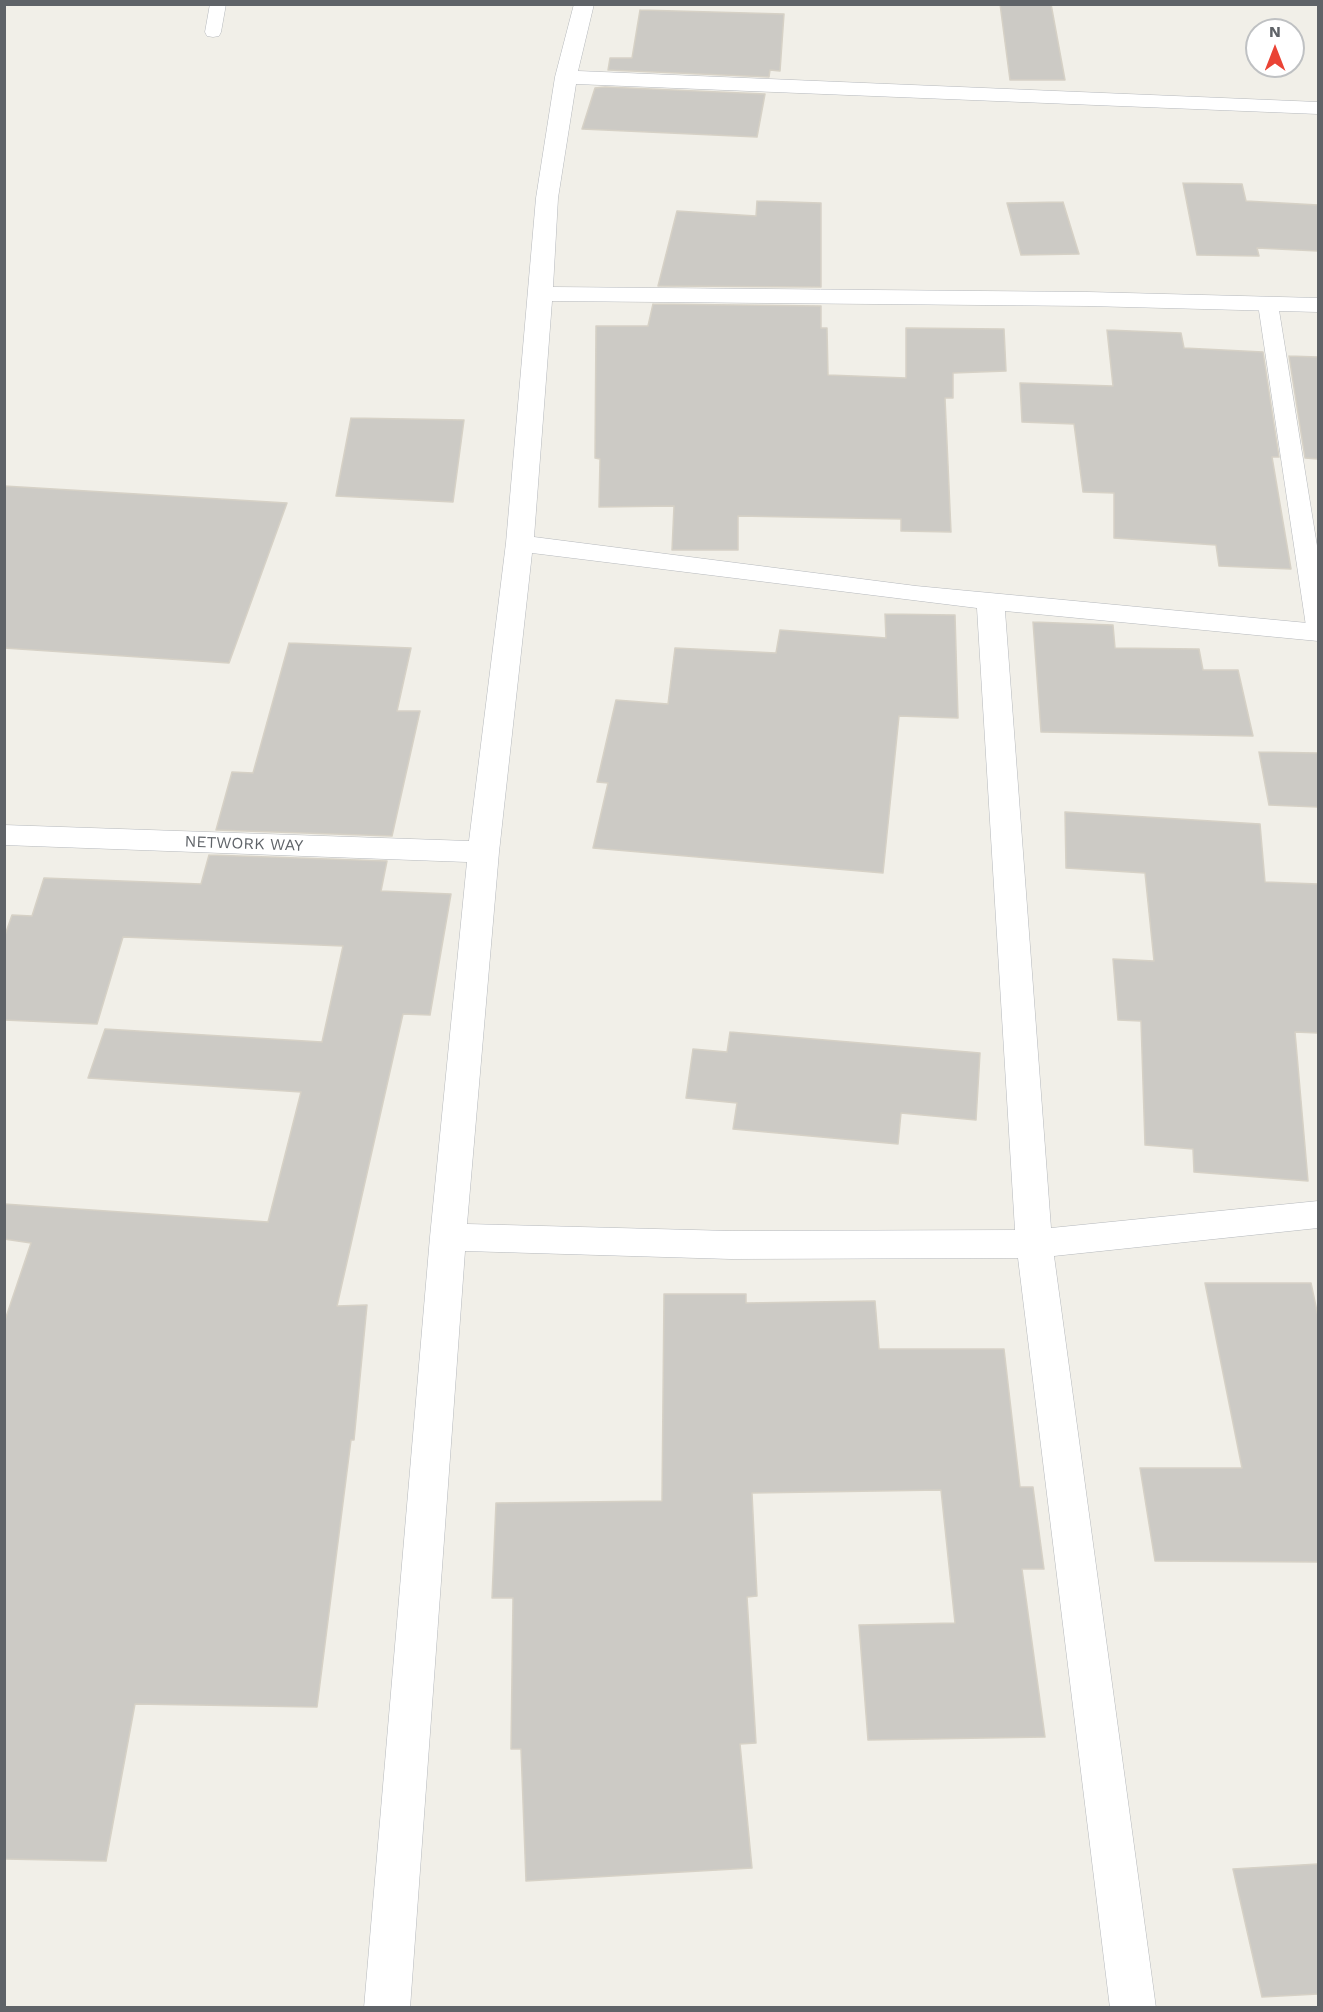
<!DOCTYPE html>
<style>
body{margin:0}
#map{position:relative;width:1323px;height:2012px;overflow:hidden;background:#f1efe8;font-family:"Work Sans",sans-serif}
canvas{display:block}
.frame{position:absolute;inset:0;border:6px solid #5f6368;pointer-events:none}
.north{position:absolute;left:1245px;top:18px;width:60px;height:60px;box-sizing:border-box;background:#fff;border:2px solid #bfc1c3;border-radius:50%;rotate:0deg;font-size:16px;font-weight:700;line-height:24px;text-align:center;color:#5f6368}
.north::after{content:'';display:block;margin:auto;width:21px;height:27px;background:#ea4335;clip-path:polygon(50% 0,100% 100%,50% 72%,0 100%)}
</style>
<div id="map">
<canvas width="1323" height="2012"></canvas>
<div class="frame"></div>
<div class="north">N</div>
</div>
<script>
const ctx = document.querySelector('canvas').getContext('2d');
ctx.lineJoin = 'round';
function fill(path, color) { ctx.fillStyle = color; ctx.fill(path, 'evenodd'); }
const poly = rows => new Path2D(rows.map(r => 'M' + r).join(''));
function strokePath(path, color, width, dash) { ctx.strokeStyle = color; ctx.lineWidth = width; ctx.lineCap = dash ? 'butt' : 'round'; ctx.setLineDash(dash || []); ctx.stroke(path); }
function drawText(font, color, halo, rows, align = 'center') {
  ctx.font = font + ' "Work Sans",sans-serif'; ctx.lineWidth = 4.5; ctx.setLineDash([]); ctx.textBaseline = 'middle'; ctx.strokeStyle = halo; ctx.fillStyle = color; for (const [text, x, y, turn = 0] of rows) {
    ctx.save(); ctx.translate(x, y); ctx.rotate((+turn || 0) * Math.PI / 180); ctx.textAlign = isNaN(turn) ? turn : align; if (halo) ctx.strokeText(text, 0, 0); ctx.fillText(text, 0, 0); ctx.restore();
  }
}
const building = poly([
 [1000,4,1051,4,1065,80,1010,80,1000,4],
 [640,10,784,14,780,71,770,70,769,77,608,70,610,58,632,58,640,10],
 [595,88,605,87,765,94,757,137,582,129,595,88],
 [1183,183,1242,184,1246,201,1318,205,1318,251,1257,248,1259,256,1197,255,1183,183],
 [757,201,821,203,821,287,658,286,677,211,756,216,757,201],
 [1063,202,1079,254,1021,255,1007,203,1063,202],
 [653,304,821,306,821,328,827,328,828,375,906,378,906,328,1004,329,1006,371,953,373,953,398,945,398,951,532,901,531,901,519,738,516,738,550,672,550,674,506,599,507,600,459,595,458,596,326,648,326,653,304],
 [1107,330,1181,333,1184,348,1263,352,1279,457,1272,457,1291,569,1219,566,1216,545,1114,538,1114,493,1083,492,1074,424,1022,422,1020,383,1113,386,1107,330],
 [1289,356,1318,357,1318,459,1305,458,1289,356],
 [351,418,464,420,453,502,336,496,351,418],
 [4,486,287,503,229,663,4,648,4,486],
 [885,614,955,615,958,718,899,716,883,873,593,848,608,783,597,782,616,700,668,704,675,648,776,653,780,630,886,638,885,614],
 [1033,622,1113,625,1115,648,1199,649,1203,670,1238,670,1253,736,1041,732,1033,622],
 [289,643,411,648,397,711,420,711,392,836,216,830,232,772,253,773,289,643],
 [1259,752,1318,753,1318,807,1269,805,1259,752],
 [1065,812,1260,824,1265,882,1318,884,1318,1033,1295,1032,1308,1181,1194,1172,1193,1149,1145,1145,1141,1021,1118,1020,1113,959,1154,961,1145,873,1066,868,1065,812],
 [209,855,387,861,381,891,451,894,430,1015,403,1014,337,1306,367,1305,354,1440,351,1440,317,1707,135,1704,106,1861,4,1859,4,1323,31,1243,4,1239,4,1204,268,1222,301,1092,88,1078,105,1029,322,1042,343,946,123,937,97,1024,4,1020,4,938,12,915,32,916,44,878,201,884,209,855],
 [730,1032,980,1053,976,1120,901,1113,898,1144,733,1129,737,1103,686,1098,693,1049,727,1052,730,1032],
 [1205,1283,1311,1283,1318,1316,1318,1562,1155,1561,1140,1468,1242,1468,1205,1283],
 [664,1294,746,1294,746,1303,875,1301,879,1349,1004,1349,1020,1487,1033,1487,1044,1569,1022,1569,1045,1737,868,1740,859,1625,955,1623,941,1490,752,1493,757,1596,747,1597,756,1743,740,1744,752,1868,526,1881,521,1749,511,1749,513,1598,492,1598,496,1503,662,1501,664,1294],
 [1318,1864,1318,1994,1262,1997,1233,1869,1318,1864]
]);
fill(building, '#cccac5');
strokePath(building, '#d6d1c6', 1.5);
const lane = poly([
 [210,4,226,4,221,32,219,36,213,37,207,36,205,32,210,4],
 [1268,298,1275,300,1278,304,1318,552,1318,633,1310,631,1306,626,1258,304,1261,300,1268,298]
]);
const street = poly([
 [574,4,594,4,578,71,1318,102,1318,114,576,84,558,198,553,287,1088,292,1318,298,1318,312,1088,306,552,301,534,537,916,586,1318,624,1318,641,1005,611,1051,1228,1318,1201,1318,1228,1054,1256,1156,2008,1110,2008,1018,1258,731,1259,465,1251,410,2008,364,2008,430,1237,467,862,4,845,4,825,469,841,506,543,536,198,555,77,574,4],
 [532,553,977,608,1015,1230,731,1231,467,1224,499,852,532,553]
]);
strokePath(lane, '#b5b8bc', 1);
strokePath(street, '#b5b8bc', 1);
fill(lane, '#fff');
fill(street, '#fff');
drawText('16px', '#5f6368', '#fff', [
 ["NETWORK WAY",244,844,2]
]);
</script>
